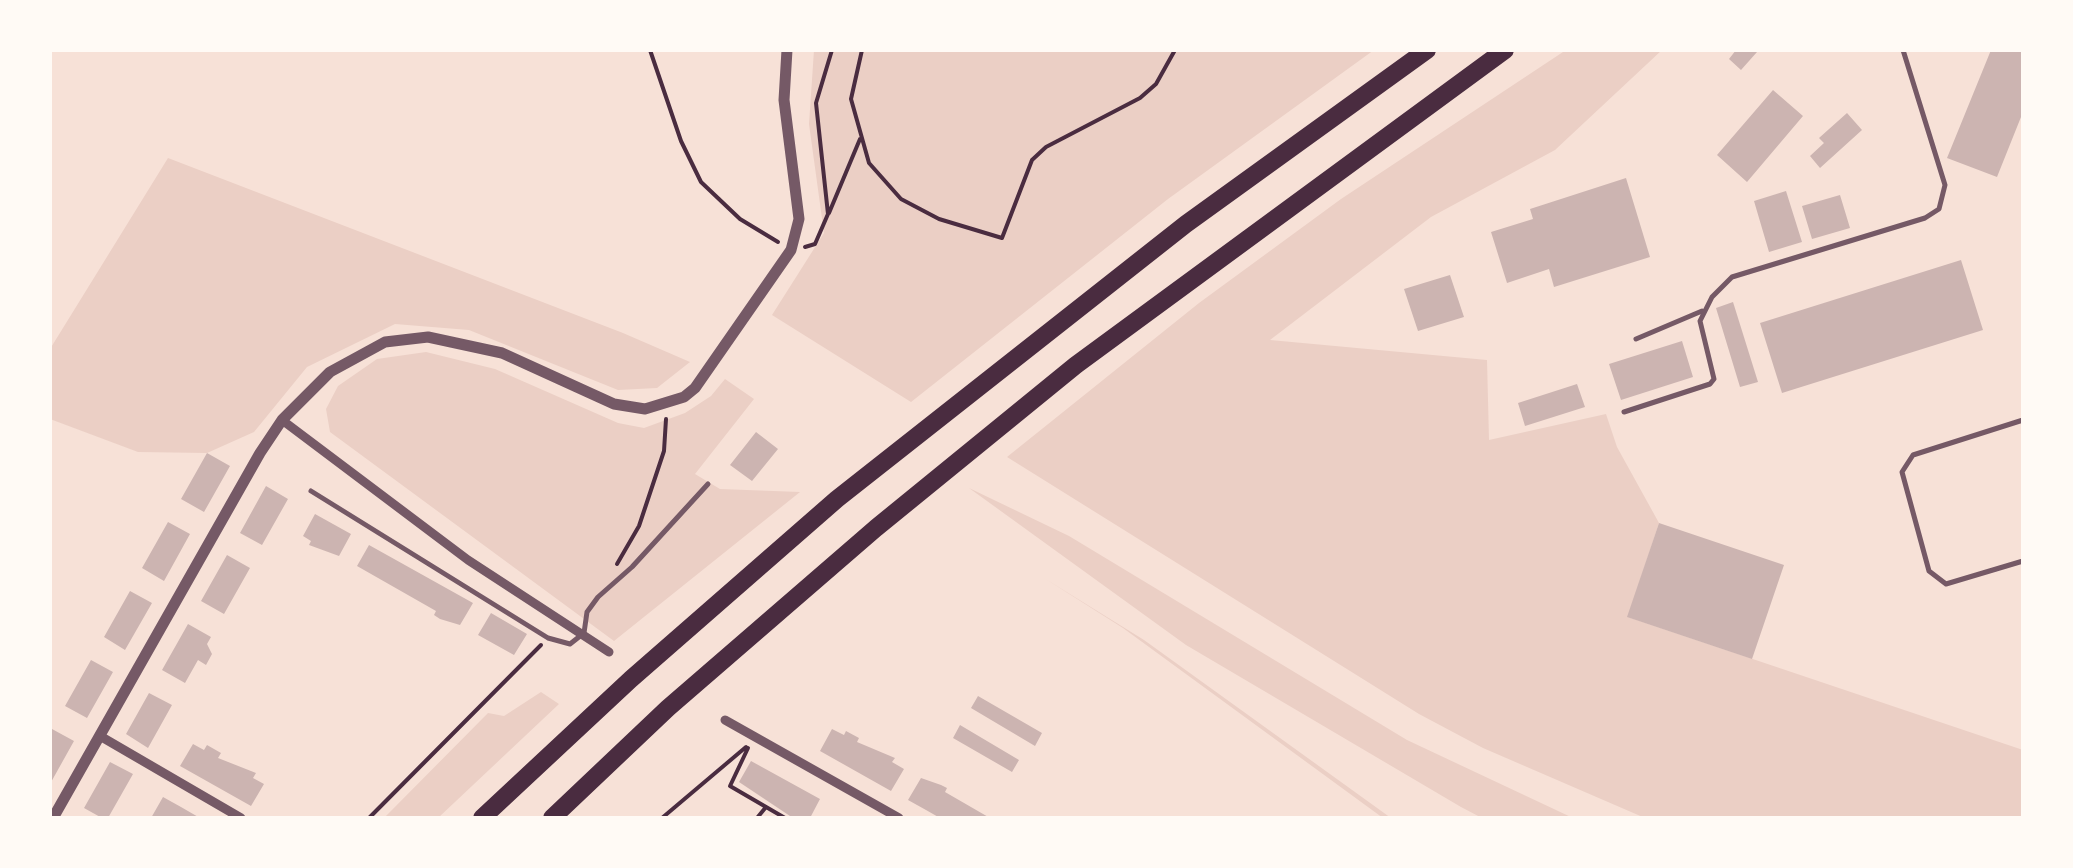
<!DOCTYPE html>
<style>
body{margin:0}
#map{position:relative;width:2073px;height:868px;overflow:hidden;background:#f7e1d7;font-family:"Roboto Condensed",sans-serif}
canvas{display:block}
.frame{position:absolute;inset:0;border:52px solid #fffaf5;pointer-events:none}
</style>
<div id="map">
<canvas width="2073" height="868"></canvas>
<div class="frame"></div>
</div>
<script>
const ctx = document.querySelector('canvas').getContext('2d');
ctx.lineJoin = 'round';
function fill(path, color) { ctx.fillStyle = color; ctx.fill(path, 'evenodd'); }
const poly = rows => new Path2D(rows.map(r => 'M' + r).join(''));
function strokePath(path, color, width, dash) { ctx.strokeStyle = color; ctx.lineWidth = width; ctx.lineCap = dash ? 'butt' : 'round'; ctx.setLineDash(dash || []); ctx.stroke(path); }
fill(poly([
 [814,50,1374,50,1168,199,911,402,772,315,824,233,809,124],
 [1566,50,1662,50,1555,150,1431,217,1270,340,1487,360,1489,440,1606,414,1617,447,1659,523,1628,617,2023,750,2023,818,1645,818,1483,748,1419,714,1007,457,1199,303,1341,199],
 [168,158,623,333,690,362,657,388,618,390,469,330,395,324,307,367,254,432,207,453,138,452,50,419,50,349],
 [426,352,495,369,618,423,644,428,685,413,711,396,725,379,754,399,695,474,720,489,800,492,614,641,330,432,326,409,338,386,377,359],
 [969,488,1069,536,1407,740,1573,818,1482,818,1461,807,1186,645],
 [1044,578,1144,640,1391,818,1383,818,1123,628],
 [541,692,559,704,438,818,384,818,488,713,504,716]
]), '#ebcfc5');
fill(poly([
 [1736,50,1757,52,1741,70,1729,59],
 [1991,50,2023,50,2023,112,1997,177,1947,158],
 [1773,90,1803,116,1747,182,1717,155],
 [1847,113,1862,130,1820,168,1810,156,1824,143,1819,138],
 [1626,178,1650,257,1554,287,1549,269,1507,283,1491,232,1533,219,1530,209],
 [1786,191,1802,242,1769,252,1754,201],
 [1840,195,1850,228,1812,239,1802,206],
 [1961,260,1983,330,1782,393,1760,323],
 [1450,275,1464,317,1418,331,1404,289],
 [1733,302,1758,382,1740,387,1716,308],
 [1682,341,1693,377,1621,400,1609,364],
 [1577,384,1585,407,1525,426,1518,403],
 [756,432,778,449,752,481,730,465],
 [207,453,230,466,204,512,181,499],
 [266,486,288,499,262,545,240,533],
 [315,514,351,534,339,556,309,545,311,541,303,536],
 [168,522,190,534,164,581,142,568],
 [1659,523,1784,565,1752,659,1627,617],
 [369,545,473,603,460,625,440,619,434,615,436,611,357,566],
 [227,555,250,568,224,614,201,601],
 [130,591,152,603,125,650,104,637],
 [491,613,527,634,514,655,478,635],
 [188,624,211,637,207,644,212,654,206,665,198,660,185,683,162,670],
 [91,660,113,672,87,718,65,706],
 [149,693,172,705,148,748,126,734],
 [978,696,1042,733,1035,746,971,708],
 [960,725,1019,760,1012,772,953,738],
 [52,729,74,741,50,784,50,732],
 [832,729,844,735,846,731,859,738,857,742,895,758,892,762,904,769,891,791,820,751],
 [193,744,204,750,207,745,221,753,218,758,256,773,253,778,264,784,251,806,180,766],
 [751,761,820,799,810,818,793,818,739,782],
 [110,762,133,774,108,818,102,818,84,808],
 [921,778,941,785,947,788,945,792,990,818,940,818,926,810,908,800],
 [163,797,181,807,200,818,151,818]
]), '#ccb4b1');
strokePath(poly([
 [650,50,681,141,701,182,740,219,778,242],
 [862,50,851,99,869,163,901,199,939,219,1002,238,1032,160,1046,147,1140,98,1156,84,1175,50],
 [829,213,860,139],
 [805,247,815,244,828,214,816,103,832,50],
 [617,564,639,526,664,451,666,419],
 [748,748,730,786,785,818],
 [369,818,541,645],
 [662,818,746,747],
 [757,818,766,807]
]), '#4a2c40', 4);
strokePath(poly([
 [1636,339,1702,311],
 [1624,412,1710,384,1714,379,1700,321,1712,297,1732,277,1925,218,1939,209,1945,185,1903,50],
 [2023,420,1913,455,1902,472,1929,571,1946,584,2023,561],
 [311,491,548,638,570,644,584,633,587,612,598,597,632,567,708,484]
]), '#755966', 5);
strokePath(poly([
 [282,420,468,560,609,652],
 [725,720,899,818],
 [100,736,241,818]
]), '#755966', 9);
strokePath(poly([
 [53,818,260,453,282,420,330,372,385,342,428,337,502,353,614,404,645,409,684,397,695,388,791,250,799,219,784,100,787,50]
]), '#755966', 11);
strokePath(poly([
 [482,818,631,679,837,499,1186,224,1427,50],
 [552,818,668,708,876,528,1076,365,1505,50]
]), '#4a2c40', 18);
</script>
